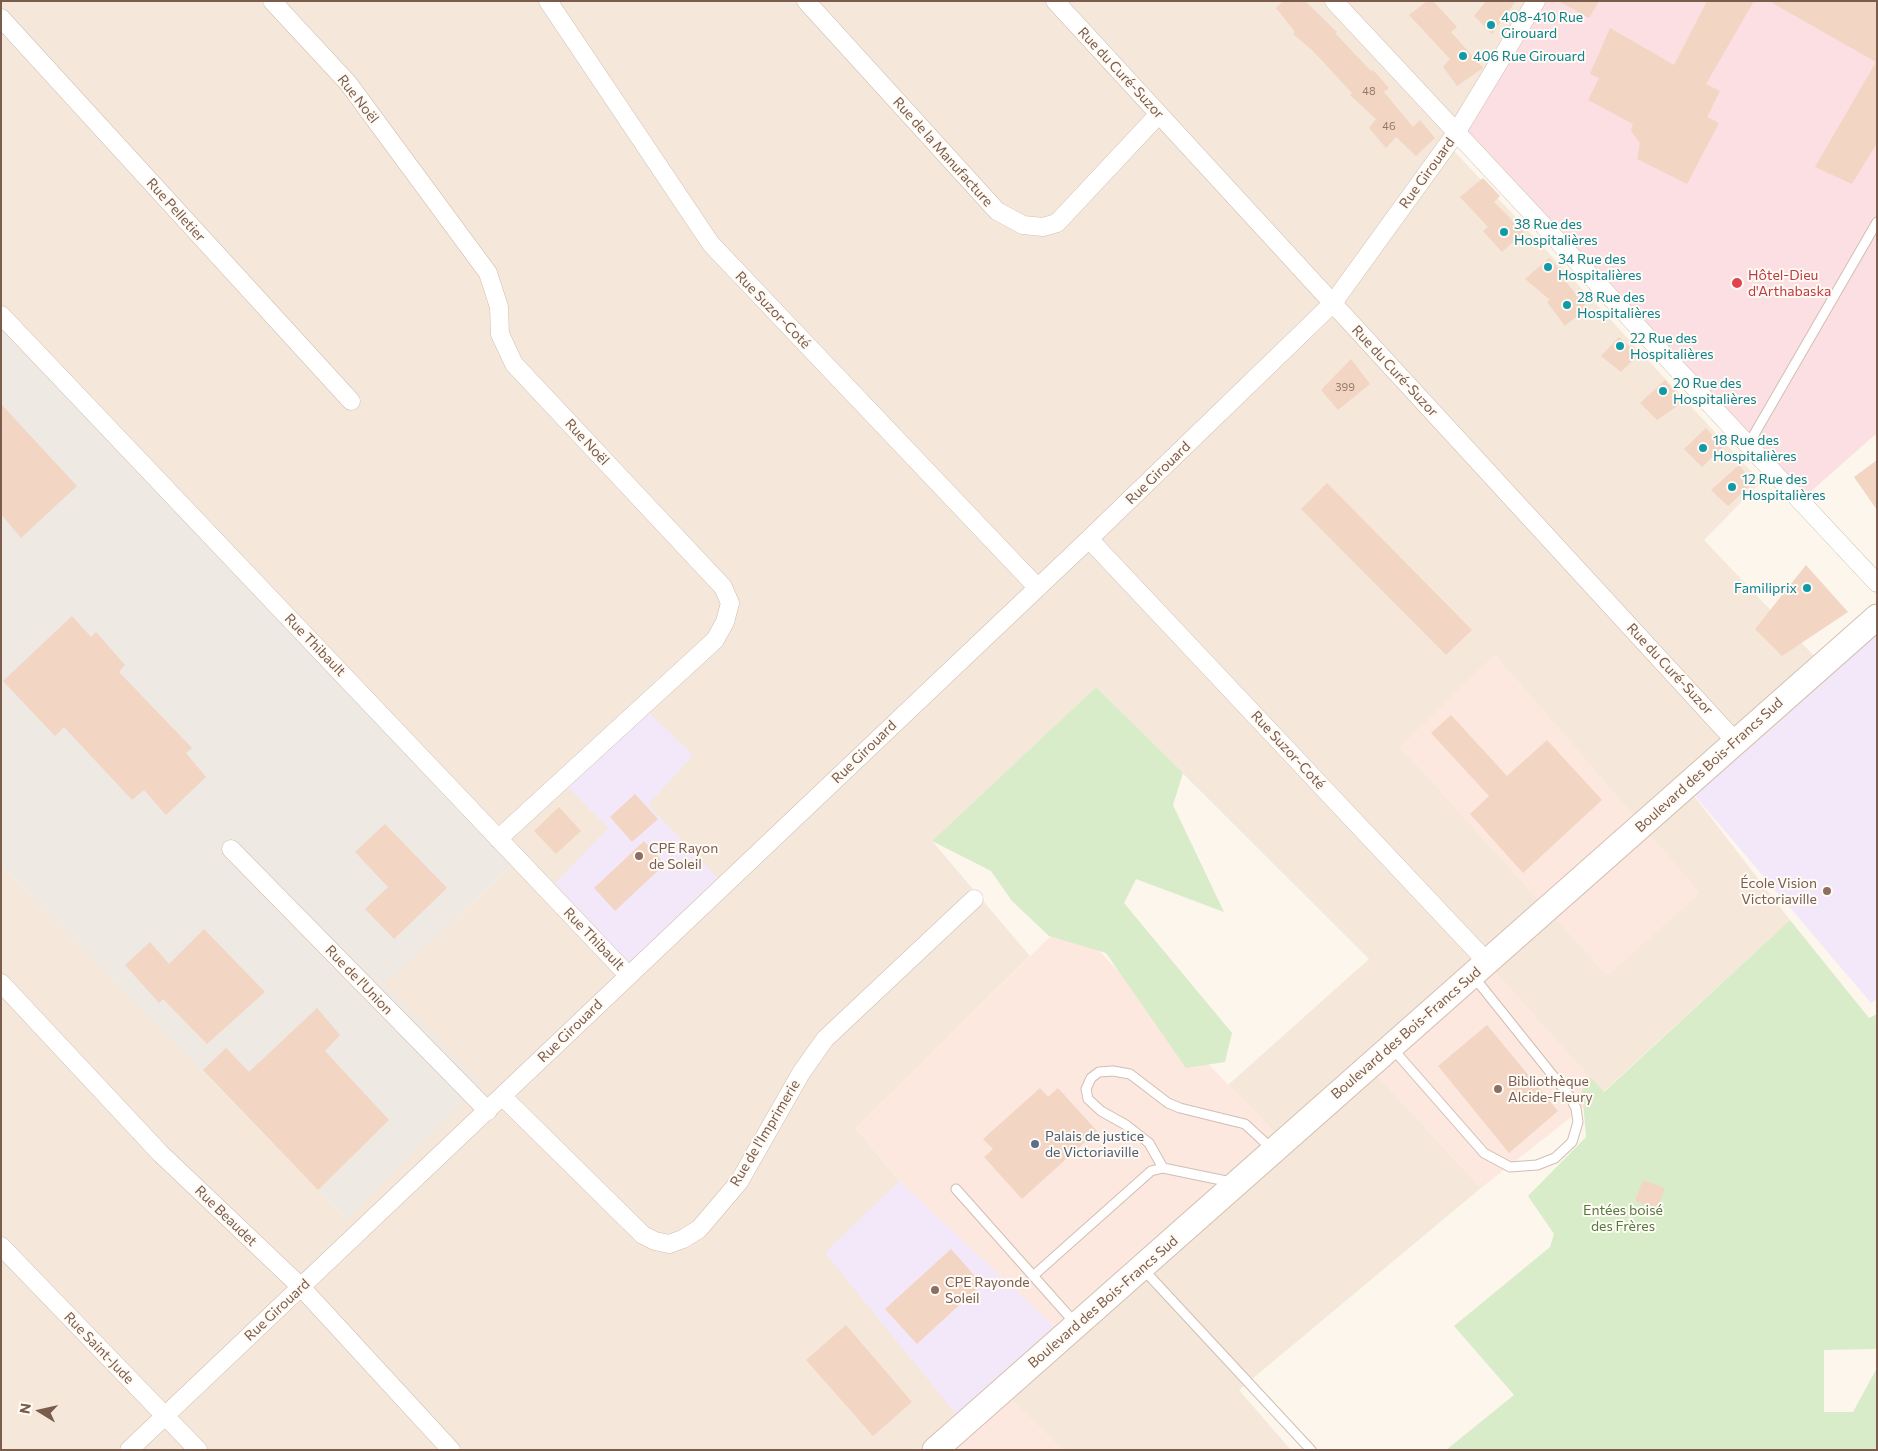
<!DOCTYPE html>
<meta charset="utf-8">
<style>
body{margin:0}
#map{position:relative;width:1878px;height:1451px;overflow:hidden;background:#fdf6ec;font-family:Commissioner,sans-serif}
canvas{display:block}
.frame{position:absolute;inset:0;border:2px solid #7a5c4d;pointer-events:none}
.north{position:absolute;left:15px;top:1386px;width:50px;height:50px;-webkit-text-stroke:4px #fffaf3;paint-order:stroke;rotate:280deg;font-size:14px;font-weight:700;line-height:20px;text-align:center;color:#7a5c4d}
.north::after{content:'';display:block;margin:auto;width:18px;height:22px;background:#7a5c4d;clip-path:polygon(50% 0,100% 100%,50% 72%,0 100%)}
</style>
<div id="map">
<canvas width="1878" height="1451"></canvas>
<div class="frame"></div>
<div class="north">N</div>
</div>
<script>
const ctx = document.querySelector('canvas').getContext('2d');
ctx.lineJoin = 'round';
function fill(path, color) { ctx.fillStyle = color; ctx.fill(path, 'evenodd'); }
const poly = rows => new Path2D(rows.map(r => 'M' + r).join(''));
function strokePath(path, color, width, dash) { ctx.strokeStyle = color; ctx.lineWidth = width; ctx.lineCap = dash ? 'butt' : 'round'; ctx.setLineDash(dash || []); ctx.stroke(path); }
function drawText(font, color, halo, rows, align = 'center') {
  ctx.font = font + ' Commissioner,sans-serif'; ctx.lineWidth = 4; ctx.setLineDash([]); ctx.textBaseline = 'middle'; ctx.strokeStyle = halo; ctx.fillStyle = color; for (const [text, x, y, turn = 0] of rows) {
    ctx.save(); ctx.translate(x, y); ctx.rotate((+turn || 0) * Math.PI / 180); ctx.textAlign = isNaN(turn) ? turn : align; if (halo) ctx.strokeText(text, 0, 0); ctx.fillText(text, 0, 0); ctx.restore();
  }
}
fill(poly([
 [1,1,1525,1,1443,139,1761,482,1704,540,1816,658,1685,784,1790,920,1603,1092,1376,1074,1481,1188,1239,1390,1291,1450,1,1450,1,865,347,1219,384,985,518,860,1,317],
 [1096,687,1369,959,1228,1085,1273,1131,1054,1326,899,1181,856,1128,1030,956,932,841]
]), '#f5e8da');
fill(poly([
 [1495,654,1700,893,1607,976,1400,747],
 [1068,919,1273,1131,1054,1326,899,1181,856,1128],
 [1496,972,1603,1092,1481,1188,1375,1074],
 [993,1381,1063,1450,917,1450,955,1414]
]), '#fde8e0');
fill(poly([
 [1,317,518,860,384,985,482,1084,347,1219,1,865]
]), '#efe9e4');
fill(poly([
 [1877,617,1877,999,1871,1003,1685,784],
 [640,704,693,755,648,805,724,884,628,975,548,891,608,828,561,780],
 [899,1181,1054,1326,956,1414,825,1253]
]), '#f3e8fa');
fill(poly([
 [1536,1,1877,1,1877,433,1800,501,1456,133]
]), '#fbdfe3');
fill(poly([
 [1096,687,1183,773,1173,805,1224,912,1136,879,1124,903,1232,1033,1225,1062,1186,1068,1106,953,1049,936,1012,901,991,871,932,841],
 [1790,920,1869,1018,1877,1014,1877,1349,1824,1350,1824,1412,1853,1412,1877,1368,1877,1450,1446,1450,1514,1395,1454,1326,1550,1247,1554,1234,1528,1196,1586,1137,1582,1090,1590,1077,1604,1092]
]), '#d8ecc9');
fill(poly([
 [1283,1,1305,1,1337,32,1335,33,1371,71,1373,70,1389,88,1384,92,1413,127,1420,120,1435,138,1416,156,1396,137,1386,148,1369,128,1376,119,1350,95,1352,93,1312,50,1293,34,1295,32,1276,8],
 [1427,1,1433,1,1457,27,1451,32,1483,68,1457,86,1443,67,1450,59,1409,15],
 [1486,1,1516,1,1492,34,1474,16],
 [1558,1,1599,1,1589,18],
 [1707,1,1754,1,1706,84,1720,91,1707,117,1719,123,1687,184,1637,159,1640,143,1631,131,1633,124,1588,100,1599,78,1590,74,1610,28,1674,65],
 [1769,1,1877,1,1877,143,1852,184,1815,167,1876,62],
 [1483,178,1500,196,1494,202,1524,232,1502,252,1483,231,1488,227,1460,197],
 [1549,258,1566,276,1563,278,1587,308,1565,326,1547,302,1550,300,1525,279],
 [1619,337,1638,355,1621,372,1601,356],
 [1351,359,1370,384,1338,410,1321,390],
 [1665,380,1683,402,1657,420,1640,403],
 [1,404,77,486,21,538,1,514],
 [1706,428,1723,447,1702,467,1684,449],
 [1877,460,1877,510,1854,477],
 [1739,465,1753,483,1728,506,1711,490],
 [1327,483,1472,630,1446,655,1301,509],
 [1806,565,1848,612,1782,656,1755,629],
 [72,616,91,637,96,632,125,665,119,672,192,748,186,753,206,777,166,815,144,790,132,800,64,727,55,736,3,681],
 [1451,715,1507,776,1547,740,1602,800,1523,873,1470,814,1489,796,1431,733],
 [635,794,658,819,632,842,610,817],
 [559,807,581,831,556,854,534,831],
 [385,824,447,888,394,939,365,909,388,887,355,852],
 [644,841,665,864,615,911,594,888],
 [204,929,265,992,207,1044,163,999,159,1003,125,965,150,942,169,964],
 [317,1008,340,1035,325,1051,389,1120,318,1190,203,1070,226,1048,249,1072],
 [1487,1025,1558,1111,1509,1153,1438,1066],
 [1040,1088,1048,1097,1058,1088,1097,1131,1022,1199,984,1157,993,1149,983,1139],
 [1643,1180,1665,1188,1657,1209,1635,1201],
 [951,1249,982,1284,917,1344,885,1309],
 [846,1325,912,1402,873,1436,806,1360]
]), '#f3d5c3');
const lane = poly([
 [1748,445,1877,222],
 [1392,1048,1484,1153,1510,1167,1537,1165,1555,1158,1572,1142,1578,1122,1576,1108,1570,1097,1474,977],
 [1163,1168,1149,1143,1126,1125,1101,1111,1088,1099,1086,1089,1091,1078,1099,1072,1113,1071,1130,1074,1168,1103,1180,1108,1245,1124,1272,1149],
 [956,1189,1075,1323],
 [1143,1269,1311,1450],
 [1033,1276,1151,1171,1163,1168,1231,1182]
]);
const street = poly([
 [272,1,348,83,488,273,499,307,500,334,514,364,723,587,730,603,725,622,715,640,498,839],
 [548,1,711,244,1037,587],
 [806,1,997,211,1023,225,1043,227,1057,223,1159,114],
 [1055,1,1736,742],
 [1334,1,1877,583],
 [1,18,351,401],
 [1,315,628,975],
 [1089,539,1487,962],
 [231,849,488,1111],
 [1,983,160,1153,301,1287,451,1450],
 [502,1096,643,1235,655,1241,669,1244,683,1239,699,1229,739,1182,801,1073,825,1039,974,899],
 [1,1246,198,1450],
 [129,1450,1089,539,1333,303,1456,133,1536,1]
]);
const secondary = poly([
 [935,1450,1877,617]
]);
strokePath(lane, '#d1beb0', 11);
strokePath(street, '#d1beb0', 19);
strokePath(secondary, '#d6c0b0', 27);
strokePath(lane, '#fff', 9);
strokePath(street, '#fff', 18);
strokePath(secondary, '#fff', 25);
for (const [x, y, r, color] of [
 [1491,25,5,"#0f9aa8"],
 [1463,56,5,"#0f9aa8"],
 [1504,232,5,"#0f9aa8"],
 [1548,267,5,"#0f9aa8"],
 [1737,283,6,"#e0444e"],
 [1567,305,5,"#0f9aa8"],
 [1620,346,5,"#0f9aa8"],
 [1663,391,5,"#0f9aa8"],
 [1703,448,5,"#0f9aa8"],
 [1732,487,5,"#0f9aa8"],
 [1807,588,5,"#0f9aa8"],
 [639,856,5,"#8d6e63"],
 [1827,891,5,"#8d6e63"],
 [1498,1089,5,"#8d6e63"],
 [1035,1144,5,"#5c6f8a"],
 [935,1290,5,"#8d6e63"]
]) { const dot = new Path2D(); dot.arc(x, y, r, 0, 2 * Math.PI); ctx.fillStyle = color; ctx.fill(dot); strokePath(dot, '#fffaf3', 2); }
drawText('11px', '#987a6a', null, [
 ["48",1369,91],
 ["46",1389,126],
 ["399",1345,387]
]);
drawText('14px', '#0d838f', '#fffaf3', [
 ["408-410 Rue",1501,17],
 ["Girouard",1501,33],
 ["406 Rue Girouard",1473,56],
 ["38 Rue des",1514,224],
 ["Hospitalières",1514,240],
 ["34 Rue des",1558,259],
 ["Hospitalières",1558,275],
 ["28 Rue des",1577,297],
 ["Hospitalières",1577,313],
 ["22 Rue des",1630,338],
 ["Hospitalières",1630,354],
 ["20 Rue des",1673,383],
 ["Hospitalières",1673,399],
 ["18 Rue des",1713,440],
 ["Hospitalières",1713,456],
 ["12 Rue des",1742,479],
 ["Hospitalières",1742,495],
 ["Familiprix",1797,588,"right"]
], 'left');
drawText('14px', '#7a5c4d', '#fffaf3', [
 ["Rue du Curé-Suzor",1121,73,47],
 ["Rue Noël",358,99,52],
 ["Rue de la Manufacture",943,152,48],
 ["Rue Girouard",1427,173,-54],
 ["Rue Pelletier",176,210,48],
 ["Rue Suzor-Coté",773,310,46],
 ["Rue du Curé-Suzor",1395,371,47],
 ["Rue Noël",587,442,47],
 ["Rue Girouard",1158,473,-44],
 ["Rue Thibault",315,645,46],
 ["Rue du Curé-Suzor",1670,669,47],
 ["Rue Suzor-Coté",1288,750,47],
 ["Rue Girouard",864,752,-44],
 ["Boulevard des Bois-Francs Sud",1709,765,-42],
 ["Rue Thibault",594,939,46],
 ["Rue de l'Union",359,980,46],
 ["Rue Girouard",570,1031,-44],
 ["Boulevard des Bois-Francs Sud",1406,1033,-41],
 ["Rue de l'Imprimerie",765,1133,-59],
 ["Rue Beaudet",226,1216,44],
 ["Boulevard des Bois-Francs Sud",1103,1302,-41],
 ["Rue Girouard",277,1310,-43],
 ["Rue Saint-Jude",99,1348,46]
]);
drawText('14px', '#be3a42', '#fffaf3', [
 ["Hôtel-Dieu",1748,275],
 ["d'Arthabaska",1748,291]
], 'left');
drawText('14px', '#785e54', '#fffaf3', [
 ["CPE Rayon",649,848],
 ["de Soleil",649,864],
 ["École Vision",1817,883,"right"],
 ["Victoriaville",1817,899,"right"],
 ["Bibliothèque",1508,1081],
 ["Alcide-Fleury",1508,1097],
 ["CPE Rayonde",945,1282],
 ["Soleil",945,1298]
], 'left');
drawText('14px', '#4e5e75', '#fffaf3', [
 ["Palais de justice",1045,1136],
 ["de Victoriaville",1045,1152]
], 'left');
drawText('14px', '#537a41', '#fffaf3', [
 ["Entées boisé",1623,1210],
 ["des Frères",1623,1226]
]);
</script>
